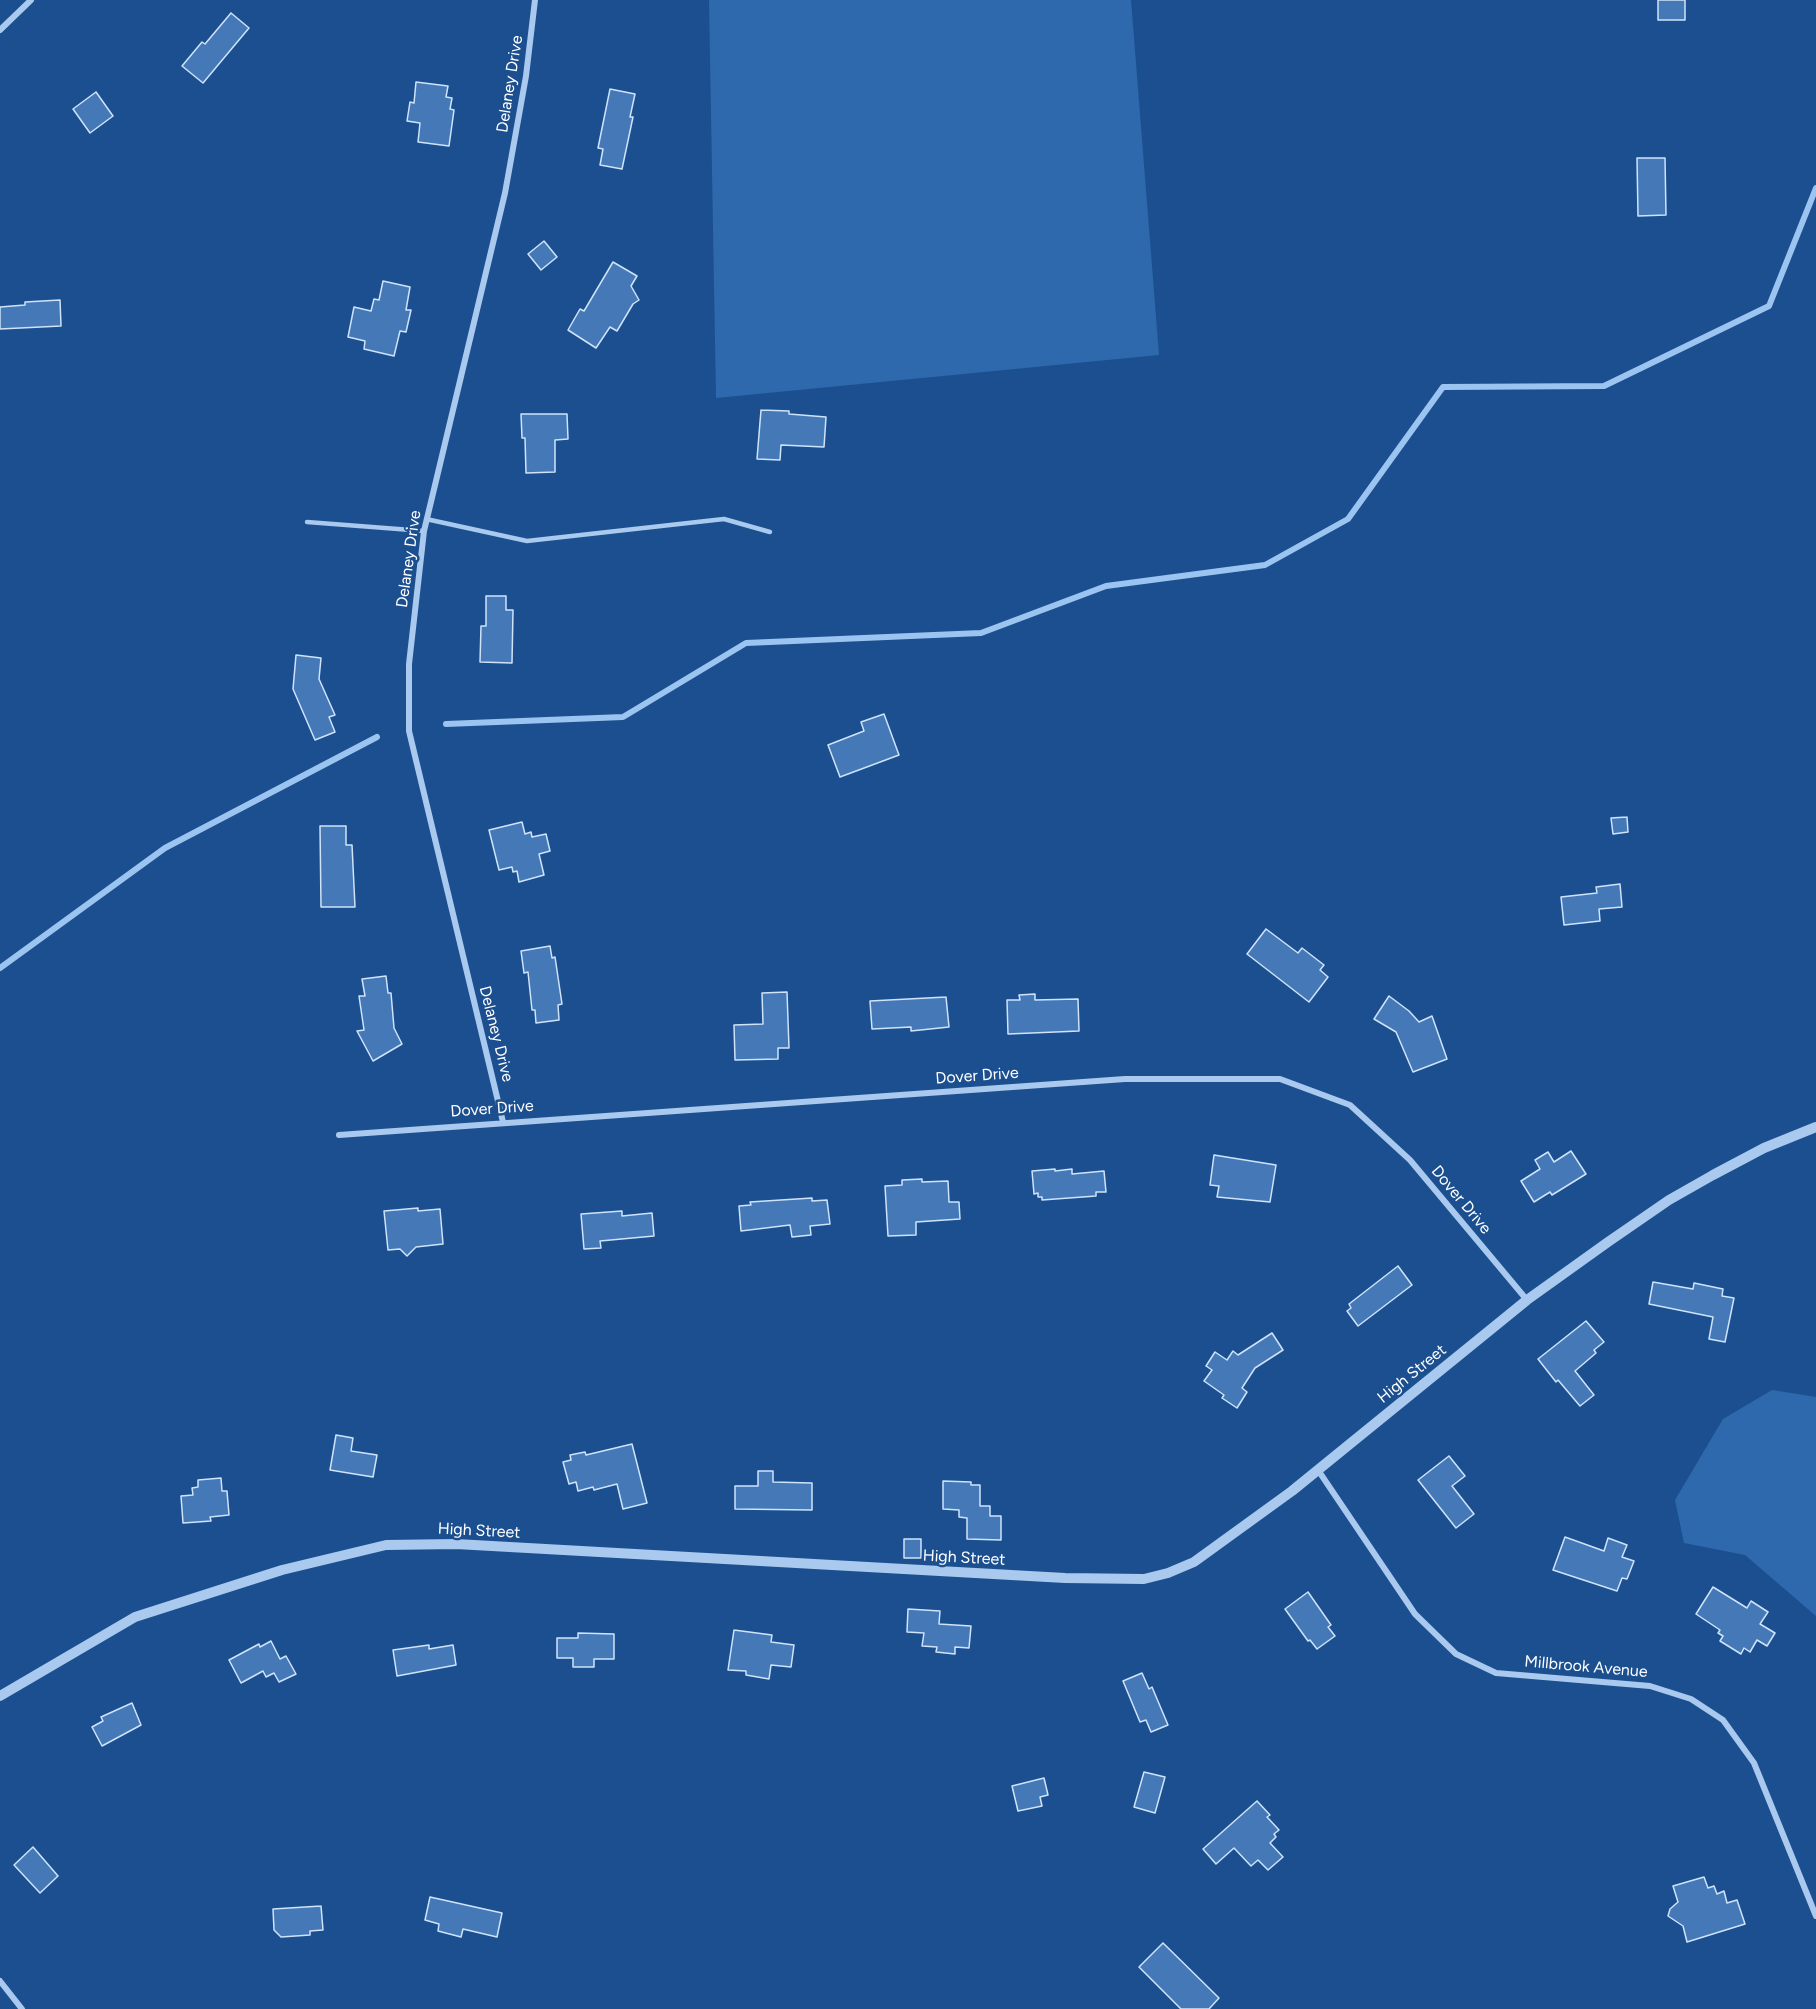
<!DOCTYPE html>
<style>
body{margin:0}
canvas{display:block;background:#1b4f8f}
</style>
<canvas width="1816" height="2009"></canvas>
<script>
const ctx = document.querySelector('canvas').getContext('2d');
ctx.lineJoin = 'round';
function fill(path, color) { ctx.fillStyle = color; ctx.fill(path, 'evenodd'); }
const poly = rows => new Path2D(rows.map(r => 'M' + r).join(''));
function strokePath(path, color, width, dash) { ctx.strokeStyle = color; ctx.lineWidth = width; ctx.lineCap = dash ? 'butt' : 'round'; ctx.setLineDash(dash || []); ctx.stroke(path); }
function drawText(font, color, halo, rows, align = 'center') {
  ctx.font = font + ' Figtree,sans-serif'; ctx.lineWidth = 5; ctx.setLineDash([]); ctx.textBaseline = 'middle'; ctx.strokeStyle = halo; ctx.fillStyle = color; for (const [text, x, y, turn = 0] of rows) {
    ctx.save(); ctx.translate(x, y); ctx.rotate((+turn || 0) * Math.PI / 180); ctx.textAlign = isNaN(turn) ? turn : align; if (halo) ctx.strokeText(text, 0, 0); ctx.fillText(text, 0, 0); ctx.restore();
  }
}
fill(poly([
 [709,0,1131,0,1159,355,716,398],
 [1772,1390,1816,1397,1816,1616,1745,1555,1684,1543,1675,1500,1723,1419]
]), '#2e69ad');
strokePath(poly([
 [446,724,623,717,746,643,981,633,1106,586,1265,565,1348,519,1443,387,1604,386,1769,306,1816,188],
 [0,968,165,848,377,737]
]), '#9cc4f0', 6);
const building = poly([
 [1658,0,1685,0,1685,20,1658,20,1658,0],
 [231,13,249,28,203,83,182,66,202,42,205,44,231,13],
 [416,82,448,86,446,97,452,98,450,109,454,110,449,146,418,142,420,123,407,121,410,102,414,103,416,82],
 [610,89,635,94,630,117,633,117,622,169,600,165,603,149,598,148,610,89],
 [96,92,113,116,90,133,73,109,96,92],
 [1637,158,1665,158,1666,215,1638,216,1637,158],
 [544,241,557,257,541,270,528,254,544,241],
 [613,262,637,276,631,286,639,300,633,304,617,331,610,327,596,348,568,330,580,309,584,311,613,262],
 [383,281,410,287,406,310,411,310,406,332,400,331,394,356,364,349,365,341,348,337,354,307,371,311,374,299,379,300,383,281],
 [60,300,61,326,0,329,0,307,25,305,25,302,60,300],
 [761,410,789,411,789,414,826,417,824,447,781,445,780,460,757,459,761,410],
 [521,414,567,414,568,439,555,440,555,472,526,473,525,438,522,438,521,414],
 [486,596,506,596,506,610,513,610,512,663,480,662,481,626,486,626,486,596],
 [296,655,321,658,319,679,335,715,329,717,335,732,315,740,293,689,296,655],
 [884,714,899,755,840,777,828,745,864,731,861,722,884,714],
 [1627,817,1628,832,1613,834,1611,818,1627,817],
 [522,822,525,834,531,832,532,837,546,834,550,851,539,854,544,875,519,882,517,871,513,872,512,867,499,870,489,830,522,822],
 [320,826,346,826,346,845,352,845,355,907,321,907,320,826],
 [1620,884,1622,907,1599,909,1600,921,1564,925,1561,897,1597,893,1596,887,1620,884],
 [1266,929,1298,953,1302,948,1324,965,1320,970,1328,977,1309,1002,1247,954,1266,929],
 [550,946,552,958,555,957,562,1004,558,1005,559,1020,536,1023,535,1010,532,1010,528,972,524,973,521,951,550,946],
 [386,976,388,993,391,993,394,1028,402,1044,373,1061,357,1031,364,1030,359,996,365,996,362,979,386,976],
 [787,992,789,1048,778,1048,778,1059,735,1060,734,1025,763,1024,762,993,787,992],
 [1035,994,1035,1000,1078,999,1079,1031,1008,1034,1007,1000,1020,1000,1019,995,1035,994],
 [1389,996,1409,1011,1419,1022,1432,1016,1447,1059,1413,1072,1396,1032,1374,1019,1389,996],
 [946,997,949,1027,911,1031,911,1027,872,1029,870,1001,946,997],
 [1571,1151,1586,1174,1552,1195,1550,1192,1534,1202,1521,1181,1540,1169,1535,1160,1548,1152,1554,1162,1571,1151],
 [1214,1155,1276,1165,1270,1202,1217,1197,1219,1186,1210,1185,1214,1155],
 [1055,1169,1055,1171,1072,1169,1072,1174,1104,1171,1106,1192,1096,1192,1096,1196,1042,1200,1042,1197,1038,1197,1038,1193,1034,1194,1032,1171,1055,1169],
 [922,1179,922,1182,948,1181,949,1202,959,1202,960,1219,916,1222,916,1235,888,1236,885,1186,902,1185,902,1180,922,1179],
 [812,1198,812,1201,827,1200,830,1224,810,1226,811,1235,792,1237,790,1225,741,1231,739,1206,751,1205,750,1202,812,1198],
 [418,1208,418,1211,440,1209,443,1244,416,1247,407,1256,400,1249,388,1250,384,1211,418,1208],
 [622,1211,622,1216,652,1213,654,1236,600,1241,601,1248,584,1249,581,1214,622,1211],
 [1398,1266,1412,1285,1358,1326,1347,1311,1351,1308,1349,1304,1398,1266],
 [1653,1282,1693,1289,1694,1283,1723,1289,1722,1296,1734,1298,1725,1342,1709,1339,1713,1317,1649,1304,1653,1282],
 [1586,1321,1604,1342,1594,1350,1596,1353,1575,1371,1594,1395,1580,1406,1558,1380,1556,1382,1538,1359,1586,1321],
 [1272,1333,1283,1350,1255,1368,1242,1388,1247,1392,1237,1408,1222,1398,1224,1395,1204,1381,1212,1370,1206,1366,1215,1352,1227,1360,1233,1351,1238,1355,1272,1333],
 [336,1435,353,1438,351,1451,377,1455,373,1477,330,1470,336,1435],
 [632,1444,647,1503,623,1509,617,1484,594,1490,593,1487,578,1491,576,1482,569,1484,563,1462,571,1460,570,1455,585,1452,586,1455,632,1444],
 [1449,1456,1465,1476,1452,1486,1474,1514,1456,1528,1418,1480,1449,1456],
 [758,1471,773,1471,773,1482,812,1483,812,1510,735,1509,735,1486,758,1486,758,1471],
 [221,1478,222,1491,227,1491,229,1515,210,1517,211,1521,183,1523,181,1496,193,1495,192,1488,198,1487,198,1480,221,1478],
 [943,1481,971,1482,971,1485,980,1485,980,1506,990,1506,990,1516,1001,1516,1001,1540,967,1539,967,1518,959,1517,959,1510,943,1509,943,1481],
 [1565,1537,1604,1551,1608,1538,1627,1545,1622,1557,1634,1561,1627,1579,1622,1578,1617,1591,1553,1570,1565,1537],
 [904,1539,921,1539,921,1558,904,1558,904,1539],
 [1713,1587,1747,1608,1751,1601,1768,1612,1760,1624,1775,1633,1767,1646,1757,1640,1750,1652,1744,1648,1741,1654,1720,1641,1723,1636,1718,1633,1720,1630,1696,1614,1713,1587],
 [1308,1592,1331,1625,1328,1627,1335,1636,1317,1649,1310,1640,1308,1641,1285,1609,1308,1592],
 [908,1609,940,1611,939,1624,971,1626,969,1648,955,1647,955,1654,936,1652,937,1647,922,1646,924,1633,907,1632,908,1609],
 [734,1630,772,1635,771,1642,794,1645,791,1667,771,1665,769,1679,746,1675,746,1671,728,1670,734,1630],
 [578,1633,614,1634,614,1659,594,1659,594,1667,573,1667,573,1658,557,1658,557,1638,578,1638,578,1633],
 [271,1641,280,1659,286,1656,296,1674,279,1682,274,1673,266,1677,263,1671,241,1683,229,1660,259,1644,260,1647,271,1641],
 [429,1645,429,1649,453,1645,456,1665,397,1676,393,1650,429,1645],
 [1142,1673,1149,1689,1152,1687,1168,1725,1151,1732,1146,1720,1140,1722,1123,1681,1142,1673],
 [132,1703,141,1725,102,1746,92,1727,103,1721,101,1717,132,1703],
 [1144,1772,1165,1777,1155,1813,1134,1807,1144,1772],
 [1044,1778,1048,1795,1040,1797,1042,1806,1018,1811,1012,1786,1044,1778],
 [1257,1801,1270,1815,1267,1817,1279,1830,1274,1834,1276,1837,1270,1843,1283,1857,1268,1870,1258,1860,1251,1866,1234,1848,1216,1864,1203,1849,1257,1801],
 [33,1847,58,1876,40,1893,14,1865,33,1847],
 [1704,1877,1708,1888,1714,1886,1717,1894,1724,1891,1727,1903,1737,1900,1745,1924,1687,1942,1683,1926,1668,1916,1670,1909,1678,1902,1673,1886,1704,1877],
 [430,1897,502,1913,497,1937,463,1929,461,1937,438,1931,439,1924,425,1920,430,1897],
 [321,1906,323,1930,310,1931,310,1935,281,1937,274,1930,273,1909,321,1906],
 [1163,1943,1219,1998,1209,2009,1181,2009,1139,1967,1163,1943]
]);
fill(building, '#4478b7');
strokePath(building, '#cfe3fa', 1.5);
strokePath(poly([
 [426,519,527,541,724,519,770,532],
 [307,522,424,531]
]), '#a9c9ee', 4.5);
strokePath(poly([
 [0,30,31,0],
 [503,1122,409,731,409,664,424,531,505,193,526,76,535,0],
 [339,1135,1125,1079,1280,1079,1350,1105,1410,1160,1527,1300],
 [1318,1470,1415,1614,1456,1654,1496,1673,1650,1686,1691,1699,1723,1720,1754,1763,1816,1916],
 [0,1981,22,2009]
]), '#a9c9ee', 6);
strokePath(poly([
 [0,1696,135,1617,282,1570,386,1545,456,1544,1065,1578,1144,1579,1168,1573,1194,1562,1292,1491,1527,1300,1608,1242,1669,1200,1713,1175,1764,1148,1816,1127]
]), '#a9c9ee', 10);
drawText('16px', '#fff', '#1b4f8f', [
 ["Delaney Drive",510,84,-81],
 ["Delaney Drive",409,559,-82],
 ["Delaney Drive",496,1034,76],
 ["Dover Drive",977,1076,-4],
 ["Dover Drive",492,1109,-4],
 ["Dover Drive",1461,1200,50],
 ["High Street",1412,1374,-39],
 ["High Street",479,1531,3],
 ["High Street",964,1558,3],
 ["Millbrook Avenue",1586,1667,5]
]);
</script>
